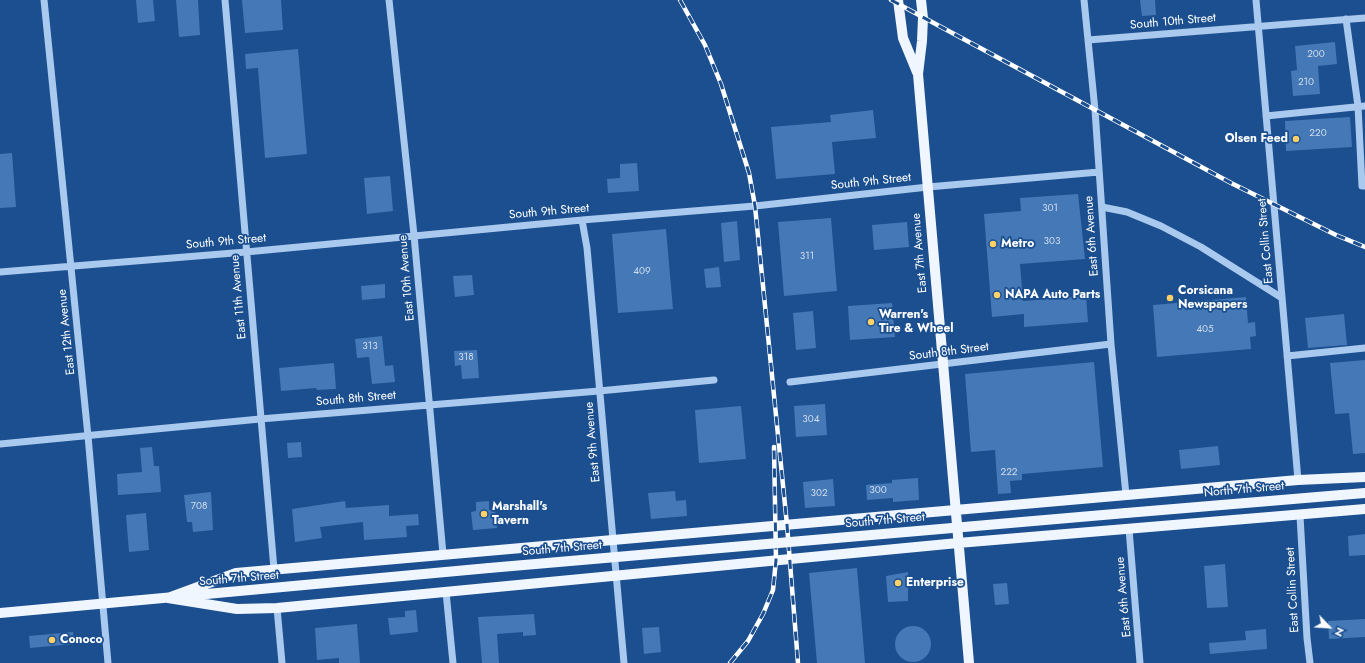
<!DOCTYPE html>
<style>
body{margin:0}
#map{position:relative;width:1365px;height:663px;overflow:hidden;background:#1b4f8f;font-family:Jost,sans-serif}
canvas{display:block}
.north{position:absolute;left:1309px;top:607px;width:40px;height:40px;-webkit-text-stroke:3px #1b4f8f;paint-order:stroke;rotate:115deg;font-size:11px;font-weight:700;line-height:16px;text-align:center;color:#fff}
.north::after{content:'';display:block;margin:auto;width:14px;height:18px;background:#fff;clip-path:polygon(50% 0,100% 100%,50% 72%,0 100%)}
</style>
<div id="map">
<canvas width="1365" height="663"></canvas>
<div class="north">N</div>
</div>
<script>
const ctx = document.querySelector('canvas').getContext('2d');
ctx.lineJoin = 'round';
function fill(path, color) { ctx.fillStyle = color; ctx.fill(path, 'evenodd'); }
const poly = rows => new Path2D(rows.map(r => 'M' + r).join(''));
function strokePath(path, color, width, dash) { ctx.strokeStyle = color; ctx.lineWidth = width; ctx.lineCap = dash ? 'butt' : 'round'; ctx.setLineDash(dash || []); ctx.stroke(path); }
function drawText(font, color, halo, rows, align = 'center') {
  ctx.font = font + ' Jost,sans-serif'; ctx.lineWidth = 3.5; ctx.setLineDash([]); ctx.textBaseline = 'middle'; ctx.strokeStyle = halo; ctx.fillStyle = color; for (const [text, x, y, turn = 0] of rows) {
    ctx.save(); ctx.translate(x, y); ctx.rotate((+turn || 0) * Math.PI / 180); ctx.textAlign = isNaN(turn) ? turn : align; if (halo) ctx.strokeText(text, 0, 0); ctx.fillText(text, 0, 0); ctx.restore();
  }
}
fill(poly([
 [136,0,153,0,155,21,138,23],
 [176,0,198,0,200,35,179,37],
 [242,0,281,0,283,30,245,33],
 [1140,0,1155,0,1156,15,1142,16],
 [1335,42,1337,64,1318,66,1320,94,1293,96,1291,71,1297,70,1295,46],
 [298,49,307,154,265,158,258,68,246,69,245,54],
 [873,110,876,138,832,142,835,174,776,179,771,127,831,122,830,115],
 [1350,117,1352,147,1286,151,1285,121],
 [12,153,16,207,0,208,0,154],
 [637,163,639,191,608,193,607,179,620,178,620,164],
 [390,176,393,211,367,214,364,178],
 [1078,194,1085,259,1020,264,1023,301,1086,296,1088,322,1024,327,1024,314,992,317,984,214,1021,211,1020,198],
 [831,218,837,291,784,296,778,222],
 [737,221,740,260,724,262,721,223],
 [907,222,909,247,874,250,872,225],
 [666,229,673,309,618,313,612,234],
 [719,267,721,287,706,288,704,269],
 [472,275,474,295,455,297,453,276],
 [385,284,385,298,362,300,361,286],
 [1246,297,1248,323,1255,322,1256,336,1250,337,1251,349,1157,357,1153,305],
 [892,303,895,337,850,340,848,306],
 [813,311,816,348,796,350,793,313],
 [1344,314,1347,345,1308,348,1305,318],
 [382,336,385,366,393,365,395,382,372,384,369,357,357,358,355,339],
 [477,350,479,378,462,379,461,365,455,366,454,351],
 [1365,360,1365,453,1353,454,1349,413,1335,414,1330,363],
 [1094,362,1103,467,1022,474,1022,480,1010,481,1011,493,998,494,995,450,971,452,965,374],
 [334,363,336,389,317,390,316,388,281,391,279,368],
 [825,404,827,435,796,437,794,406],
 [741,406,746,459,699,463,695,410],
 [301,442,302,457,288,458,287,443],
 [1218,446,1220,465,1181,469,1179,450],
 [152,447,154,466,159,466,161,492,118,495,117,474,142,472,140,448],
 [918,478,919,500,893,502,893,498,867,500,866,485,892,483,892,480],
 [833,479,835,506,805,508,803,482],
 [675,491,676,501,686,500,687,516,651,519,648,493],
 [211,492,213,530,193,532,192,522,187,522,184,495],
 [345,501,346,508,389,505,389,516,418,514,419,525,406,526,407,537,364,540,363,522,320,527,322,538,295,542,292,509],
 [489,501,489,510,495,510,497,528,473,530,471,512,476,511,476,502],
 [146,513,149,550,129,552,126,515],
 [1365,534,1365,555,1349,556,1348,536],
 [1225,564,1228,607,1207,608,1204,566],
 [857,568,865,663,817,663,809,573],
 [908,572,908,601,888,602,886,576],
 [1007,583,1009,604,995,605,993,584],
 [416,610,418,632,390,635,388,618,405,617,405,611],
 [534,614,536,635,523,636,523,632,497,634,499,663,482,663,478,617],
 [1365,619,1365,637,1329,639,1328,621],
 [357,624,360,663,339,663,339,658,317,660,315,628],
 '895 644a18 18 0 1 1 36 0a18 18 0 1 1-36 0Z',
 [659,627,661,652,644,654,642,628],
 [1266,629,1267,649,1210,654,1209,643,1246,640,1245,631],
 [73,632,74,644,30,648,29,636]
]), '#4478b7');
strokePath(poly([
 [44,0,88,436,108,663],
 [225,0,274,569],
 [389,0,414,235,443,554],
 [1084,0,1095,110,1111,344,1126,495],
 [1256,0,1298,480],
 [1346,19,1358,106,1362,186,1365,186],
 [1088,40,1365,18],
 [1266,116,1365,106],
 [1102,207,1127,212,1161,226,1201,247,1282,298],
 [582,220,587,248,624,663],
 [0,272,246,252,582,220,755,206,928,187,1099,172],
 [1287,356,1365,348],
 [790,382,1111,344],
 [0,444,260,419,599,391,714,380],
 [1300,516,1307,638,1310,663],
 [1129,529,1140,663],
 [446,592,453,663],
 [277,608,282,663]
]), '#a9c9ee', 7);
strokePath(poly([
 [898,0,903,38,917,72],
 [921,0,923,18,922,41,918,74,969,663],
 [1126,513,1365,493],
 [168,598,236,573,1298,480,1365,477],
 [168,598,237,609,277,608,958,543,1365,509],
 [0,613,489,568]
]), '#f0f6ff', 10);
const rail = poly([
 [680,0,705,45,721,84,749,173,755,206,787,525,798,663],
 [891,0,1233,184,1336,235,1365,247],
 [730,663,748,641,763,614,773,590,776,560,774,447]
]);
strokePath(rail, '#fff', 4.5);
strokePath(rail, '#1b4f8f', 3, [9]);
strokePath(poly([
 [489,568,1126,513]
]), '#f0f6ff', 10);
for (const [x, y, r, color] of [
 [1296,139,4,"#ffd166"],
 [993,244,4,"#ffd166"],
 [997,295,4,"#ffd166"],
 [1170,298,4,"#ffd166"],
 [871,322,4,"#ffd166"],
 [484,514,4,"#ffd166"],
 [898,583,4,"#ffd166"],
 [52,640,4,"#ffd166"]
]) { const dot = new Path2D(); dot.arc(x, y, r, 0, 2 * Math.PI); ctx.fillStyle = color; ctx.fill(dot); strokePath(dot, '#1b4f8f', 1.5); }
drawText('10px', '#d0dded', null, [
 ["200",1316,55],
 ["210",1306,83],
 ["220",1318,134],
 ["301",1050,209],
 ["303",1052,242],
 ["311",807,257],
 ["409",642,272],
 ["405",1205,330],
 ["313",370,347],
 ["318",466,358],
 ["304",811,420],
 ["222",1009,473],
 ["300",878,491],
 ["302",819,494],
 ["708",199,507]
]);
drawText('12px', '#fff', '#1b4f8f', [
 ["South 10th Street",1173,22,-5],
 ["South 9th Street",871,182,-6],
 ["South 9th Street",549,212,-5],
 ["East 6th Avenue",1092,236,-94],
 ["East Collin Street",1266,241,-95],
 ["South 9th Street",226,242,-5],
 ["East 7th Avenue",920,253,-95],
 ["East 10th Avenue",407,278,-95],
 ["East 11th Avenue",239,297,-95],
 ["East 12th Avenue",67,332,-96],
 ["South 8th Street",949,352,-7],
 ["South 8th Street",356,399,-5],
 ["East 9th Avenue",593,442,-95],
 ["North 7th Street",1244,490,-5],
 ["South 7th Street",885,521,-5],
 ["South 7th Street",562,549,-5],
 ["South 7th Street",239,579,-5],
 ["East Collin Street",1293,590,-93],
 ["East 6th Avenue",1124,597,-95]
]);
drawText('bold 12px', '#fff', '#1b4f8f', [
 ["Olsen Feed",1288,139,"right"],
 ["Metro",1001,244],
 ["Corsicana",1178,291],
 ["Newspapers",1178,305],
 ["NAPA Auto Parts",1005,295],
 ["Warren's",879,315],
 ["Tire & Wheel",879,329],
 ["Marshall's",492,507],
 ["Tavern",492,521],
 ["Enterprise",906,583],
 ["Conoco",60,640]
], 'left');
</script>
